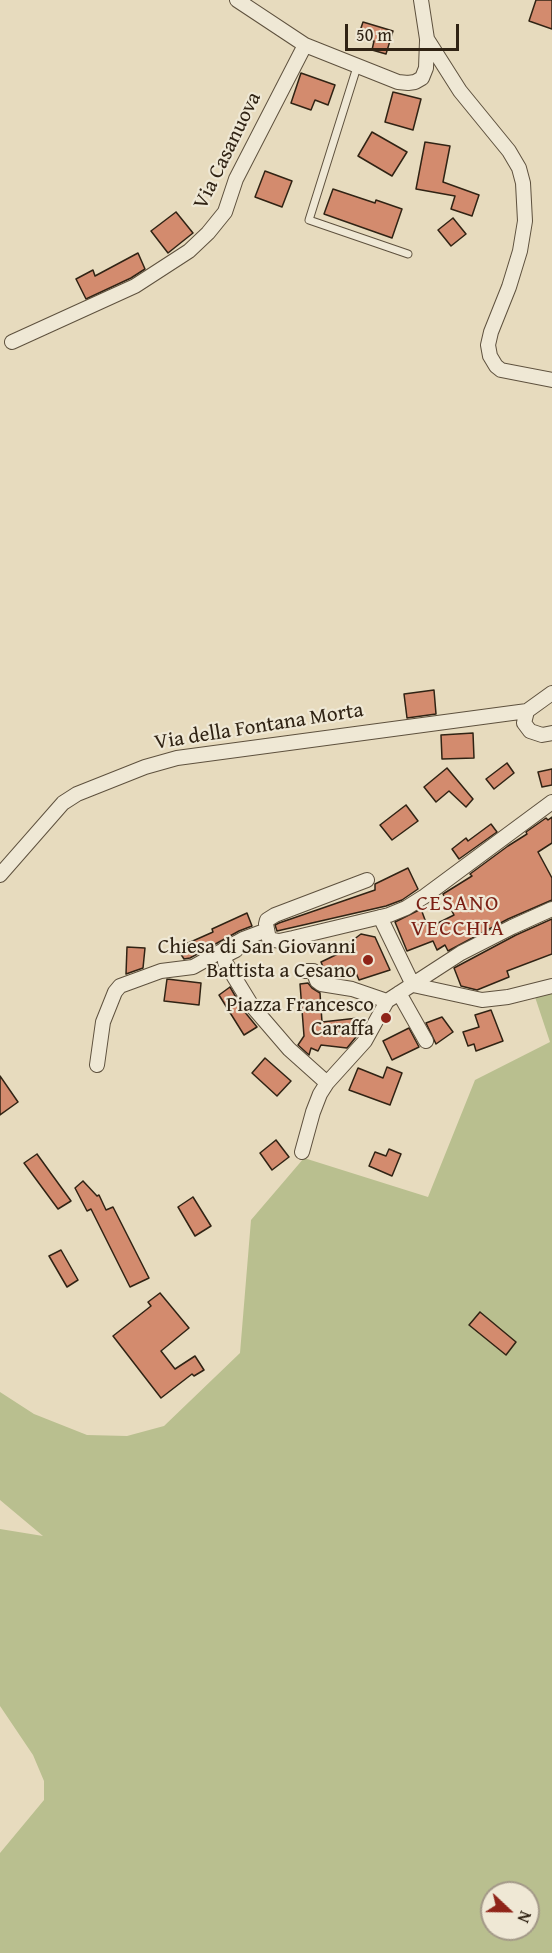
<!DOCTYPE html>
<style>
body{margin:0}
#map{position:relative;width:552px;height:1953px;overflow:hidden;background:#e7dbbe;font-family:"Gentium Book Plus",serif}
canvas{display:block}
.north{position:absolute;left:480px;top:1881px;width:60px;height:60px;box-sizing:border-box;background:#efe8d5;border:2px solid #a39988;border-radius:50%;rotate:112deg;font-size:16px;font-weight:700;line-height:24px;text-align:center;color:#302314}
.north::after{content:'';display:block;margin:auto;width:21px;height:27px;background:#8f2418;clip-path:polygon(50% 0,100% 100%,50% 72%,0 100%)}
.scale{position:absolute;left:345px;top:24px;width:114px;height:27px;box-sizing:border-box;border:3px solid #302314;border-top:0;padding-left:8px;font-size:18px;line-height:21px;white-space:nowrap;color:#302314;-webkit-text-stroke:4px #efe8d5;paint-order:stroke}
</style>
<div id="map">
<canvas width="552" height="1953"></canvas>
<div class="north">N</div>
<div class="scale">50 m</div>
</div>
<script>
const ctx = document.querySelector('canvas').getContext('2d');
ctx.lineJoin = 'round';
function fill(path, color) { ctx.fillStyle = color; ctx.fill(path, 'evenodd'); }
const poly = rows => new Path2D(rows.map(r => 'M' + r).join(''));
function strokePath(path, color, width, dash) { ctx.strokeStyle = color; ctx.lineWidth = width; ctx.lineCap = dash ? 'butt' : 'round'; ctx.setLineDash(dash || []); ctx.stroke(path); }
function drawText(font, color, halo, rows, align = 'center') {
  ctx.font = font + ' "Gentium Book Plus",serif'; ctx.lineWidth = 4.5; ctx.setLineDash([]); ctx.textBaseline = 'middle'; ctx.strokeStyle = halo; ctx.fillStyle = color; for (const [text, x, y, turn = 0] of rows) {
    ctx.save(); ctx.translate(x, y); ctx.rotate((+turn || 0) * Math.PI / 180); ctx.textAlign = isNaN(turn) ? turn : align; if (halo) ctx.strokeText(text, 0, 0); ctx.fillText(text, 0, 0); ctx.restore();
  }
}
fill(poly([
 [552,991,552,1953,0,1953,0,1853,44,1800,44,1781,33,1755,0,1706,0,1529,43,1536,0,1500,0,1392,34,1414,87,1435,127,1436,164,1426,240,1353,251,1220,304,1158,428,1197,475,1080,550,1042,535,997],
 [492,1893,528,1893,528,1929,492,1929]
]), '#b9bf8f');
const building = poly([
 [536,0,552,0,552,29,529,21,536,0],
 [363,22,393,31,386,54,372,50,374,41,358,37,363,22],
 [301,73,335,85,328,105,315,100,311,110,291,103,301,73],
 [393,92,421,99,413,130,385,122,393,92],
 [372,132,407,152,392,176,358,156,372,132],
 [425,142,450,146,443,182,479,195,472,216,451,209,455,196,416,189,425,142],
 [265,171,292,181,282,207,255,197,265,171],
 [333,189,375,203,376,200,402,209,392,238,324,214,333,189],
 [176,212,193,233,168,253,151,231,176,212],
 [453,218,466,234,451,246,438,230,453,218],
 [138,253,145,269,131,278,86,299,76,279,93,270,95,276,138,253],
 [434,690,436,714,407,718,404,694,434,690],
 [473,733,474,758,442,759,441,735,473,733],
 [507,763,514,773,494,789,486,779,507,763],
 [447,768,473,799,466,807,449,791,436,802,424,787,447,768],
 [552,769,552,785,542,787,538,772,552,769],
 [406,805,418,821,392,840,380,825,406,805],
 [552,817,552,843,538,852,552,878,552,900,508,919,448,951,445,945,437,950,433,941,407,951,395,922,421,909,428,928,454,915,443,894,472,876,470,874,508,846,527,834,526,832,546,818,548,820,552,817],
 [491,824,497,832,459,859,452,849,466,838,468,841,491,824],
 [408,868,418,889,402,900,386,906,277,931,275,925,279,923,375,890,375,884,408,868],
 [247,913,252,926,239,931,190,958,184,959,177,948,213,932,212,929,247,913],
 [552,919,552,954,507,971,509,977,477,990,461,986,454,968,516,935,552,919],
 [361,934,375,937,390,970,359,980,356,973,341,978,327,976,321,962,346,950,349,943,361,934],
 [127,947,145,948,143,968,126,974,127,947],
 [167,979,201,983,199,1005,164,1001,167,979],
 [308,983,312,988,320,993,322,1022,358,1018,356,1037,347,1048,321,1045,318,1051,311,1048,309,1055,298,1045,304,1036,300,984,308,983],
 [230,987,244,1011,257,1027,244,1035,219,995,230,987],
 [491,1010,503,1041,476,1051,474,1044,468,1046,463,1032,479,1027,475,1015,491,1010],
 [442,1017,453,1032,436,1044,426,1023,442,1017],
 [409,1028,419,1047,392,1060,383,1041,409,1028],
 [265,1058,291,1081,277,1096,252,1073,265,1058],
 [387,1067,402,1073,390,1105,349,1090,358,1068,383,1078,387,1067],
 [0,1076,18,1102,0,1115,0,1076],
 [276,1140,289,1157,272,1170,260,1153,276,1140],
 [389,1149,401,1154,392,1176,369,1166,375,1152,386,1156,389,1149],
 [37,1154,71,1201,58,1209,24,1163,37,1154],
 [83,1181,97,1196,99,1195,106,1210,113,1207,149,1278,130,1287,91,1209,87,1211,75,1188,83,1181],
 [193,1197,211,1226,195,1236,178,1207,193,1197],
 [61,1250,78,1280,67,1287,49,1256,61,1250],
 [160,1293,189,1328,161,1351,175,1369,195,1356,204,1370,194,1376,192,1374,161,1398,113,1336,151,1306,148,1302,160,1293],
 [480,1312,516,1342,506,1355,469,1325,480,1312]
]);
fill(building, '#d38b6e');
strokePath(building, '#302314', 1.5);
const lane = poly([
 [357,67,309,220,408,254]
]);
const street = poly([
 [237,0,305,45,398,82,408,83,415,82,422,78,426,68,427,41],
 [421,0,427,39,460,91,509,151,519,168,523,183,525,221,520,251,509,287,491,332,488,345,490,356,496,366,501,370,552,380],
 [12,342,135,286,189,251,208,233,225,212,236,179,305,45],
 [527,711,524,723,530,731,542,735,552,733],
 [0,875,63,803,77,794,145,767,177,758,527,711,552,693],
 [380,917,413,985],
 [269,939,279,941,293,938,389,915,406,908,425,896,552,802],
 [269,939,266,924,267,920,275,915,367,880],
 [236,950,226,955,225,962,252,1006,289,1049,327,1083],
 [304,971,313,971,317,981,321,984,352,989,387,1001],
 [413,985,482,1000,508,997,552,986],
 [399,993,426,1041],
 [97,1065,103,1022,115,992,120,986,161,971,193,967,243,939,267,930],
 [302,1152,313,1112,320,1094,327,1083,365,1041,387,1001,461,953,512,927,552,909]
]);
strokePath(lane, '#5e513e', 9);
strokePath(street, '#5e513e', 16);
strokePath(lane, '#efe8d5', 7);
strokePath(street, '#efe8d5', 14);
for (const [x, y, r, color] of [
 [368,960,6,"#8f2418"],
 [386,1018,6,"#8f2418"]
]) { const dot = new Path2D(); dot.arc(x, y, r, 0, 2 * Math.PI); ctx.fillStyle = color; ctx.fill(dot); strokePath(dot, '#efe8d5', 2); }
drawText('21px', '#302314', '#efe8d5', [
 ["Via Casanuova",228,151,-64],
 ["Via della Fontana Morta",259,727,-9]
]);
drawText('21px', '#302314', '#efe8d5', [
 ["Chiesa di San Giovanni",356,948],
 ["Battista a Cesano",356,972],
 ["Piazza Francesco",374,1006],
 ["Caraffa",374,1030]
], 'right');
ctx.letterSpacing = '1.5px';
drawText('22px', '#7a1f14', '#efe8d5', [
 ["CESANO",458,904],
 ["VECCHIA",458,929]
]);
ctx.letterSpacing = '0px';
</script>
